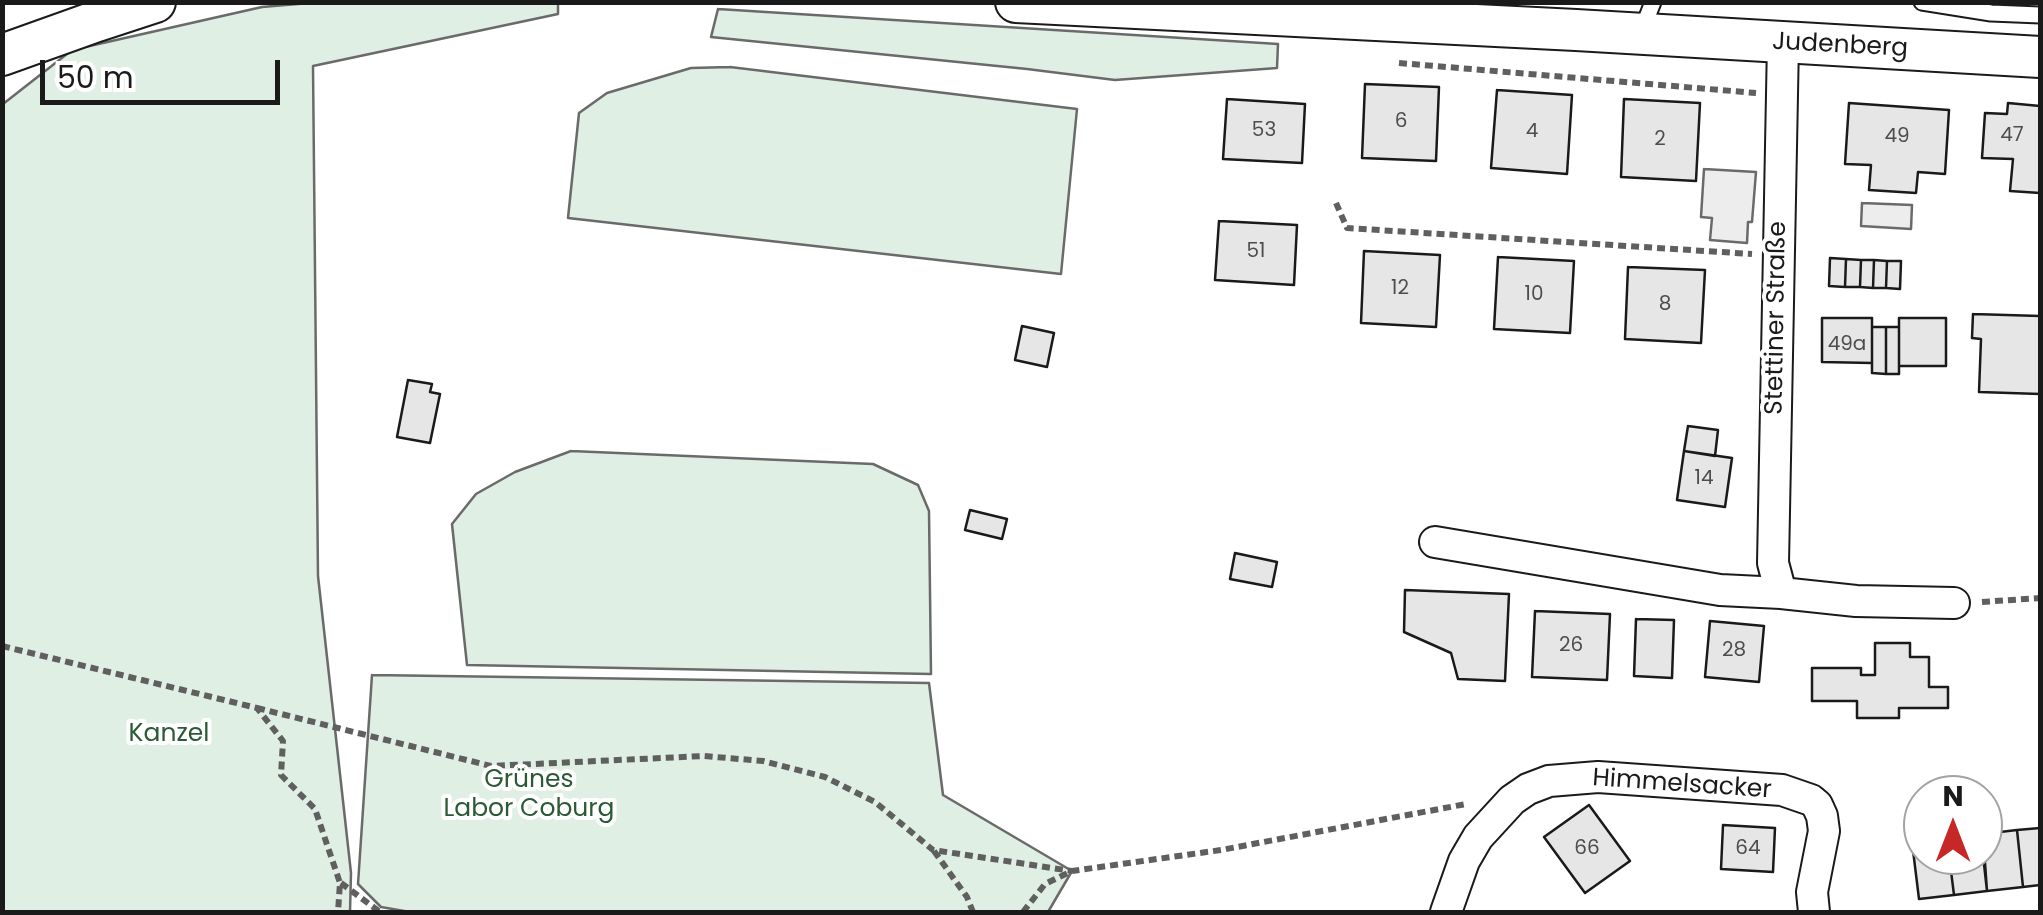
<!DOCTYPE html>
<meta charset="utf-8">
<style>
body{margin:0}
#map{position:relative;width:2043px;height:915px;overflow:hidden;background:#fff;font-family:Poppins,sans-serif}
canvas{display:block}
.frame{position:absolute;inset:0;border:5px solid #1a1a1a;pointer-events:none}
.north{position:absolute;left:1903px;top:775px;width:100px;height:100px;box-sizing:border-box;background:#fff;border:2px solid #a3a3a3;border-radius:50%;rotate:0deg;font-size:28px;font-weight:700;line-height:40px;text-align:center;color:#1a1a1a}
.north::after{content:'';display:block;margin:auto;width:35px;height:45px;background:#c62828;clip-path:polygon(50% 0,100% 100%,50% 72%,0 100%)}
.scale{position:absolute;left:40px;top:60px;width:240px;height:45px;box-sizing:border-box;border:5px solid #1a1a1a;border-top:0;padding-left:12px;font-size:30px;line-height:35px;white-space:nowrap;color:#1a1a1a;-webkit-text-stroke:8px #fff;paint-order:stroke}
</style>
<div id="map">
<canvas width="2043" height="915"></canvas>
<div class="frame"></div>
<div class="north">N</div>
<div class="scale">50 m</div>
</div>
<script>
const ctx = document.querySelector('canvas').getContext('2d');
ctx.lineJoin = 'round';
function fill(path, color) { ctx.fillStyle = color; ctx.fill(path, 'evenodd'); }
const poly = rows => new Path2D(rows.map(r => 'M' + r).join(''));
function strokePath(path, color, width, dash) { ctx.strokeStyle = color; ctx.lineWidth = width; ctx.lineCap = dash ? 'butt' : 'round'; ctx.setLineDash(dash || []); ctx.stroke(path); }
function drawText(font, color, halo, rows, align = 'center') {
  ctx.font = font + ' Poppins,sans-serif'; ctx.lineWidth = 8; ctx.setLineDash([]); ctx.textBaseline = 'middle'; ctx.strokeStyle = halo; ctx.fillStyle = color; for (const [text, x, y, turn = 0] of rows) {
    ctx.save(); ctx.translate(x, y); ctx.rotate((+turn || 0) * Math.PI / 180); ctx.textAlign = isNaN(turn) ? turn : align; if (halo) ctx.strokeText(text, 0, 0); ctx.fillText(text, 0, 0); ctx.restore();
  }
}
const green = poly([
 [322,2,558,3,558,14,313,66,318,576,351,873,350,912,3,912,3,104,72,50,262,7,322,2],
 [718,9,1278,44,1277,68,1115,80,1027,69,711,37,718,9],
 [730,67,1077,109,1061,274,568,218,579,113,607,93,691,68,730,67],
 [571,451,873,464,918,485,929,511,931,674,467,665,452,524,476,494,515,472,571,451],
 [372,675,929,683,943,795,1072,871,1048,912,410,912,381,907,358,884,372,675]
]);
fill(green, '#e0efe3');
strokePath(green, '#6a6a6a', 2.5);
const parking = poly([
 [1704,169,1756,172,1752,222,1748,222,1747,243,1710,240,1712,218,1701,217,1704,169],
 [1862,203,1912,205,1911,229,1861,226,1862,203]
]);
fill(parking, '#ededed');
strokePath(parking, '#6a6a6a', 2.5);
const building = poly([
 [1365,84,1439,87,1436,161,1362,158,1365,84],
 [1497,90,1572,95,1567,174,1491,168,1497,90],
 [1227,99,1305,104,1302,163,1223,159,1227,99],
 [1624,99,1700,103,1696,181,1621,177,1624,99],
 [1849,103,1949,110,1945,174,1918,172,1916,193,1869,190,1871,165,1845,164,1849,103],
 [2008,103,2040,106,2040,193,2010,191,2013,159,1982,158,1985,113,2007,114,2008,103],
 [1219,221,1297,225,1294,285,1215,280,1219,221],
 [1364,251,1440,255,1436,327,1361,323,1364,251],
 [1498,257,1574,261,1570,333,1494,329,1498,257],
 [1830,258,1846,259,1845,287,1829,286,1830,258],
 [1846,259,1861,260,1860,287,1845,287,1846,259],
 [1861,260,1874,260,1873,288,1860,287,1861,260],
 [1874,260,1887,261,1886,288,1873,288,1874,260],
 [1887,261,1901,261,1900,289,1886,288,1887,261],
 [1628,267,1705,270,1701,343,1625,339,1628,267],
 [1973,314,2040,316,2040,394,1979,392,1981,339,1972,338,1973,314],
 [1822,318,1872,318,1872,363,1822,362,1822,318],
 [1899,318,1946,318,1946,366,1899,366,1899,318],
 [1022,326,1054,333,1047,367,1015,360,1022,326],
 [1872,327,1886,327,1886,374,1872,373,1872,327],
 [1886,327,1899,327,1899,374,1886,374,1886,327],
 [408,380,432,384,430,392,440,394,430,443,397,437,408,380],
 [1688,426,1718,430,1715,456,1684,451,1688,426],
 [1684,451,1732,458,1725,507,1677,500,1684,451],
 [970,510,1007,519,1002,539,965,530,970,510],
 [1235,553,1277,562,1272,587,1230,579,1235,553],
 [1405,590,1509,594,1505,681,1458,679,1451,653,1404,632,1405,590],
 [1535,611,1610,614,1607,680,1532,677,1535,611],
 [1636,619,1674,620,1672,678,1634,676,1636,619],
 [1710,621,1764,626,1759,682,1705,677,1710,621],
 [1875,643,1910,643,1910,657,1929,657,1929,687,1948,687,1948,708,1899,708,1899,718,1857,718,1857,701,1812,701,1812,668,1861,668,1861,675,1875,675,1875,643],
 [1589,805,1630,861,1585,893,1544,837,1589,805],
 [1723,825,1775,828,1773,872,1721,869,1723,825],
 [2040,828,2040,885,2023,887,2017,830,2040,828],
 [2017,830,2023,887,1987,891,1983,834,2017,830],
 [1923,841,1923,855,1949,855,1954,895,1919,899,1912,842,1923,841],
 [1949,855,1983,855,1987,891,1954,895,1949,855]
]);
fill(building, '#e6e6e6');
strokePath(building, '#1a1a1a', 2.5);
const lane = poly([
 [1922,2,1991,13,2040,15],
 [1642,30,1653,2]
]);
const street = poly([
 [1435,542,1720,590,1781,593,1856,601,1954,603],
 [1781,593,1773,563,1783,42],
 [1446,912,1464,861,1478,837,1512,800,1528,789,1549,781,1598,777,1782,790,1811,800,1817,805,1822,816,1824,831,1812,892,1814,912]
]);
const secondary = poly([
 [1016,2,1576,30,2040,57],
 [2,55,97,21,155,2]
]);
strokePath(lane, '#1a1a1a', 19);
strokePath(street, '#1a1a1a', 34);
strokePath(secondary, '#1a1a1a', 44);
strokePath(poly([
 [1399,63,1756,93],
 [1336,203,1347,228,1752,254],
 [1982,602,2040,598],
 [2,646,257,708,283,741,281,775,315,809,340,883,338,912],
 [257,708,491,766,704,756,763,761,825,777,875,802,933,850,1072,871],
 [934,851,967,897,973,912],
 [341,883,380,912],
 [1023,912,1045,884,1072,871,1221,850,1466,804]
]), '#5f5f5f', 6, [8, 5]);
strokePath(lane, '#fff', 15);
strokePath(street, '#fff', 30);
strokePath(secondary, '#fff', 40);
drawText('20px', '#4d4d4d', null, [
 ["6",1401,122],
 ["53",1264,131],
 ["4",1532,132],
 ["47",2012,136],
 ["49",1897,137],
 ["2",1660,140],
 ["51",1256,252],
 ["12",1400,289],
 ["10",1534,295],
 ["8",1665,305],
 ["49a",1847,345],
 ["14",1704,479],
 ["26",1571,646],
 ["28",1734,651],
 ["66",1587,849],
 ["64",1748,849]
]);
drawText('25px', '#1a1a1a', '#fff', [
 ["Judenberg",1840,46,3],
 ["Stettiner Straße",1777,318,-89],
 ["Himmelsacker",1682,785,4]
]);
drawText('25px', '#2b5a34', '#fff', [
 ["Kanzel",169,735],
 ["Grünes",529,781],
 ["Labor Coburg",529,810]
]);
</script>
